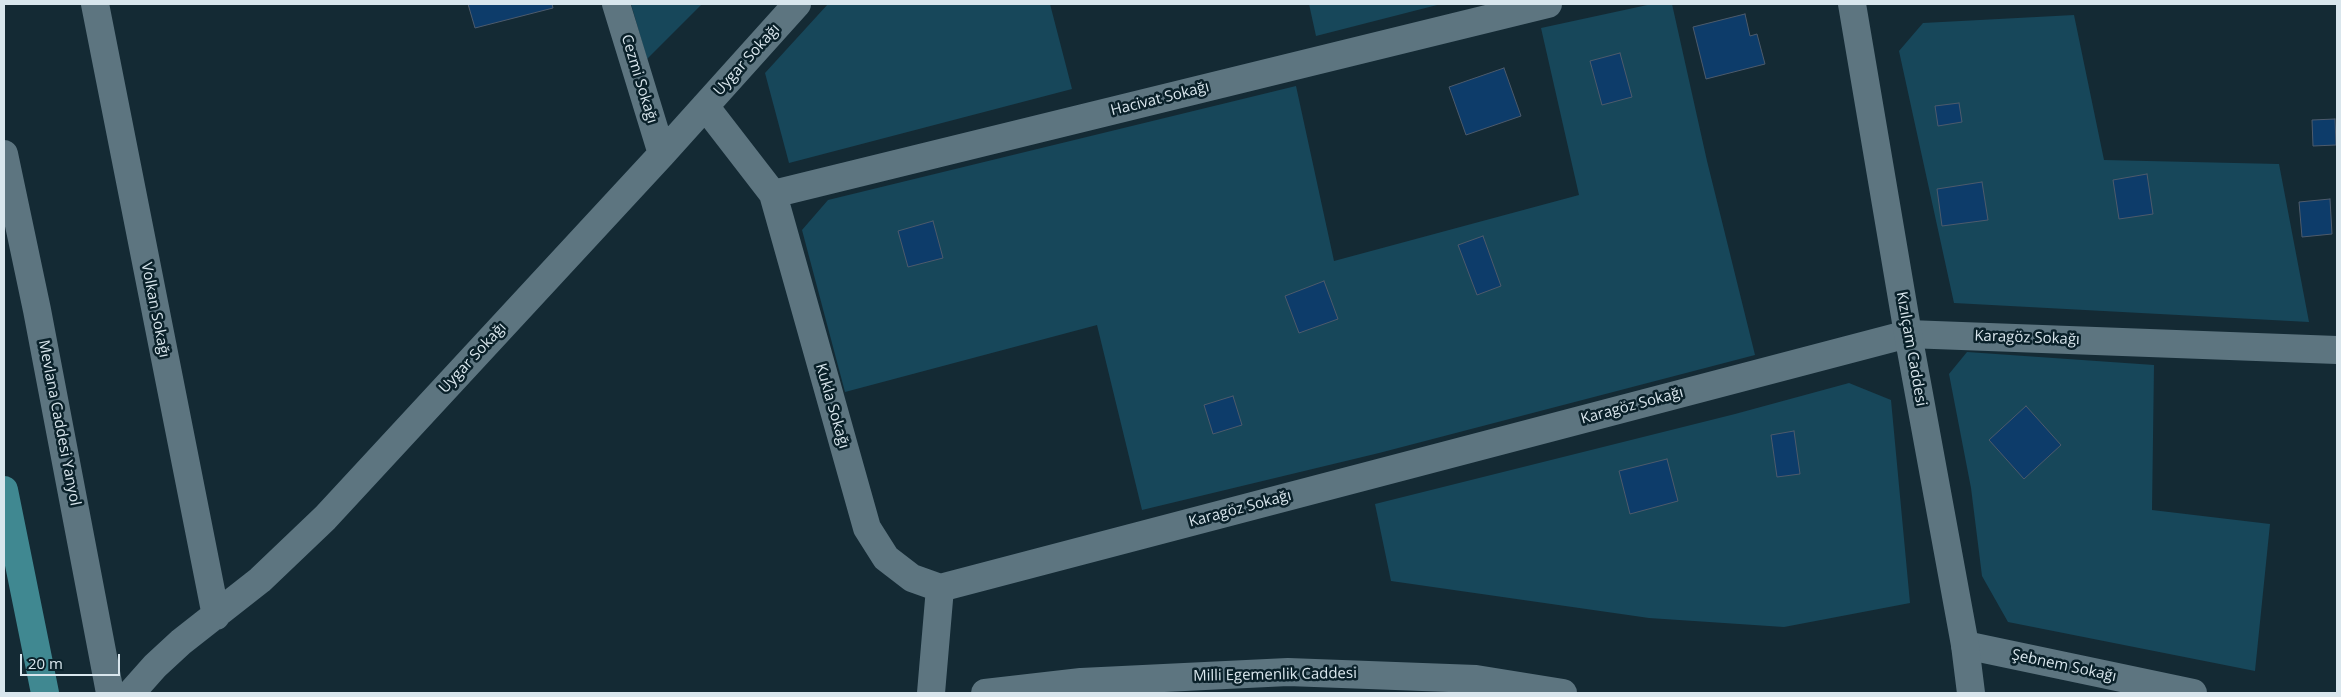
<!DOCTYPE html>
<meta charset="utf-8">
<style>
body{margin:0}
#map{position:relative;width:2341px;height:697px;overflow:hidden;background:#142a34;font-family:"Open Sans",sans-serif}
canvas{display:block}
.frame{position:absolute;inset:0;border:5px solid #d9e6ed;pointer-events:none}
.scale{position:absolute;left:20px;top:654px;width:100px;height:22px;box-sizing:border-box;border:2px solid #d9e6ed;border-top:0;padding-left:6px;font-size:15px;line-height:18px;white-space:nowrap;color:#d9e6ed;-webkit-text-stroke:4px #0a212a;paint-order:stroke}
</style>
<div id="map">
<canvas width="2341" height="697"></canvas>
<div class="frame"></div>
<div class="scale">20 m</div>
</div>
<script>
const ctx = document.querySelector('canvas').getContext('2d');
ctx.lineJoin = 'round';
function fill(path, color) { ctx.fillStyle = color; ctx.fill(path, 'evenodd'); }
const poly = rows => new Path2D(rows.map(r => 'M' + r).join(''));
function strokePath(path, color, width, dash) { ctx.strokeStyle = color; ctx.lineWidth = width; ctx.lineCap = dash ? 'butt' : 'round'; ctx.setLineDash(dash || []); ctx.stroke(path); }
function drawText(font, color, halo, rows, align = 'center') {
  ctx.font = font + ' "Open Sans",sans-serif'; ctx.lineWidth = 5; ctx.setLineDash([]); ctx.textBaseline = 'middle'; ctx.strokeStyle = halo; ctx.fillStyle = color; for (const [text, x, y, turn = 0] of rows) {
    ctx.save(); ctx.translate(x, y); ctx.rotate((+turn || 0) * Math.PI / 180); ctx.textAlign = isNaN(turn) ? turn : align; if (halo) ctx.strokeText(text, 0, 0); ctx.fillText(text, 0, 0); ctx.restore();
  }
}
fill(poly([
 [631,4,702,4,647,59],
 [828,4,1050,4,1072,89,789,163,765,73],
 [1309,4,1441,4,1316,36],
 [1652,4,1672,4,1707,161,1755,355,1379,453,1142,510,1097,325,845,392,802,230,828,200,1296,86,1334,261,1579,195,1541,28],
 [2074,15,2104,160,2279,164,2309,322,1954,303,1899,51,1923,23],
 [1967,352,2154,365,2152,510,2270,524,2255,671,2008,622,1982,576,1971,488,1949,374],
 [1849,383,1891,400,1910,603,1784,627,1649,618,1391,581,1375,504,1735,414]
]), '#17475a');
const building = poly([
 [468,4,552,4,553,8,475,28,468,4],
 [1745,14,1750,36,1757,34,1765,64,1706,79,1693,27,1745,14],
 [1620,53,1632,97,1602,105,1590,61,1620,53],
 [1504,68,1521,116,1466,135,1449,87,1504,68],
 [1959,103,1962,122,1938,126,1935,106,1959,103],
 [2335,119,2336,145,2313,146,2312,120,2335,119],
 [2147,174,2153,214,2119,219,2113,180,2147,174],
 [1982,182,1988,220,1942,226,1937,189,1982,182],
 [2330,199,2332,234,2302,237,2299,202,2330,199],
 [933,221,943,258,908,267,898,231,933,221],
 [1483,236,1501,286,1477,295,1458,245,1483,236],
 [1324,281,1338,319,1299,333,1285,296,1324,281],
 [1233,396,1242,425,1213,434,1204,405,1233,396],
 [2026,406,2061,445,2024,479,1989,440,2026,406],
 [1794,431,1800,474,1777,477,1771,435,1794,431],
 [1667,459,1678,501,1630,514,1619,471,1667,459]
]);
fill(building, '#0d3c6a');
strokePath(building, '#4d5b6c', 1);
strokePath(poly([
 [95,4,216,616],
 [616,4,662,154],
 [705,106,773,194,867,528,886,558,912,578,940,588,931,693],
 [4,154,37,310,110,693],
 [773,194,1548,4],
 [940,588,1908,334,2337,350],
 [1965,645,2193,693],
 [131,693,155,666,181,642,260,580,325,518,662,154,797,4]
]), '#5d7580', 28);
strokePath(poly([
 [1852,4,1908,334,1965,645,1971,693],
 [985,693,1081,682,1288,672,1476,679,1563,693]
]), '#5d7580', 28);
strokePath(poly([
 [4,490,45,693]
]), '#408891', 28);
drawText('15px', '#d9e6ed', '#0a212a', [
 ["Uygar Sokağı",747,60,-48],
 ["Cezmi Sokağı",639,79,73],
 ["Hacivat Sokağı",1160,99,-14],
 ["Volkan Sokağı",155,310,79],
 ["Karagöz Sokağı",2027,338,2],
 ["Kızılçam Caddesi",1911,349,80],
 ["Uygar Sokağı",473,358,-47],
 ["Kukla Sokağı",832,406,74],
 ["Karagöz Sokağı",1632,406,-15],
 ["Mevlana Caddesi Yanyol",59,423,79],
 ["Karagöz Sokağı",1240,509,-15],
 ["Şebnem Sokağı",2064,666,12],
 ["Milli Egemenlik Caddesi",1275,675,-1]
]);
</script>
